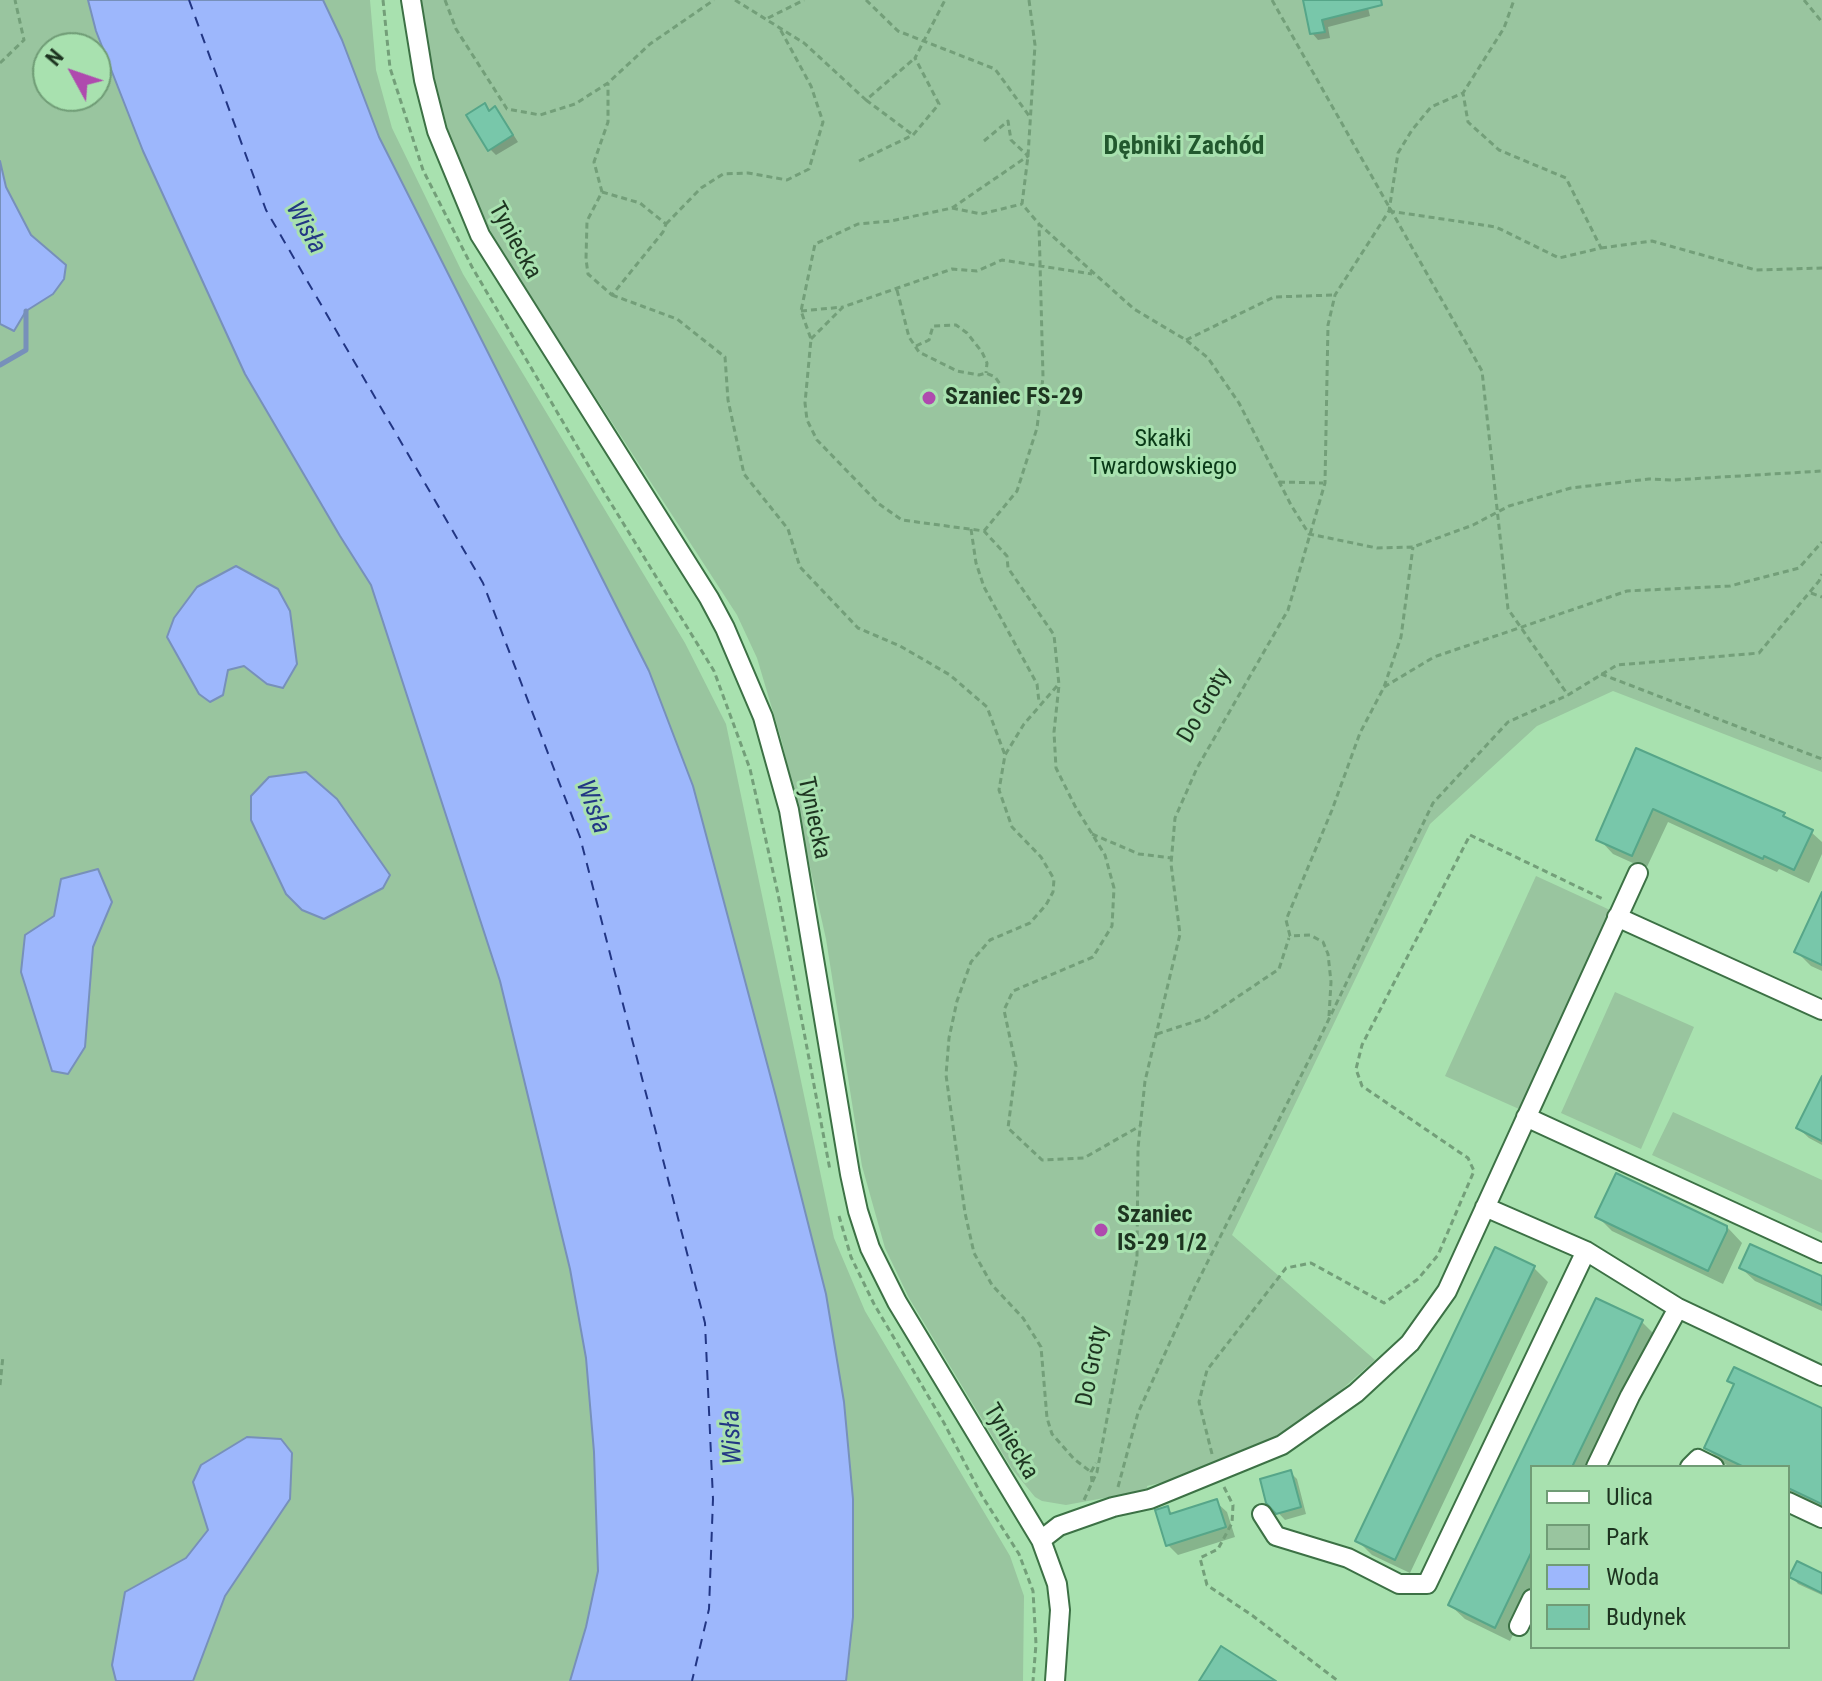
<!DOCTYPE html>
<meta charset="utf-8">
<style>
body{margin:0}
#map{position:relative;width:1822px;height:1681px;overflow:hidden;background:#a8e1af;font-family:"Roboto Condensed",sans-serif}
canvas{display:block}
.legend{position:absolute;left:1530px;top:1465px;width:260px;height:184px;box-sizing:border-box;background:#a8e1af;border:2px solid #709c76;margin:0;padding:10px 14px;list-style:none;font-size:24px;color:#1d3420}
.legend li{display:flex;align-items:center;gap:16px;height:40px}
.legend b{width:40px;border:2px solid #709c76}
.north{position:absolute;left:32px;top:32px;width:80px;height:80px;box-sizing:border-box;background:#a8e1af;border:2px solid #709c76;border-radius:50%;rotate:310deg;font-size:22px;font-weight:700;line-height:32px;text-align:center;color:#1d3420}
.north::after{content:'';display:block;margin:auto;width:28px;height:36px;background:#af4aae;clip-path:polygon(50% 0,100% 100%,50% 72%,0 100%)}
</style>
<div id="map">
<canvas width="1822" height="1681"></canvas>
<ul class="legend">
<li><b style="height:10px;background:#fff"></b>Ulica</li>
<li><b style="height:22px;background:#99c59f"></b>Park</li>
<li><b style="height:22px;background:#9db7fc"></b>Woda</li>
<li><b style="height:22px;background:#78c7aa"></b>Budynek</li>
</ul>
<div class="north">N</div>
</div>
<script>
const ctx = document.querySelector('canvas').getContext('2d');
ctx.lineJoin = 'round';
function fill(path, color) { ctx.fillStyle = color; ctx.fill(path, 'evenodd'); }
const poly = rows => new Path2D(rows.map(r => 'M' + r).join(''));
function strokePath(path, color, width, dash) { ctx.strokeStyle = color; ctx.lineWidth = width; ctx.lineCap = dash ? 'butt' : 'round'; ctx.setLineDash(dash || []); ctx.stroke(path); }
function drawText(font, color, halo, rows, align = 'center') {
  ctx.font = font + ' "Roboto Condensed",sans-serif'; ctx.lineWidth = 6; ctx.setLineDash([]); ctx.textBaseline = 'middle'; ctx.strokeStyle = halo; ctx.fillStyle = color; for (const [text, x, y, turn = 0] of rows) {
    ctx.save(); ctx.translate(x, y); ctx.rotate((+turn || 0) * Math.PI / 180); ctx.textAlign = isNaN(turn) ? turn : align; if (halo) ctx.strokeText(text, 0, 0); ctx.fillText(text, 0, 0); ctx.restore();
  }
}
fill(poly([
 [0,0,88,0,96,31,143,151,245,374,340,536,371,585,395,657,451,804,482,925,500,981,569,1263,586,1358,594,1452,598,1571,591,1681,0,1681],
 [48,48,96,48,96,96,48,96],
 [323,0,370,0,376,70,392,128,463,274,685,643,726,724,834,1238,865,1311,1010,1556,1024,1596,1023,1681,846,1681,853,1499,844,1402,826,1294,776,1097,693,786,649,671,379,137,342,40],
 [419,0,1822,0,1822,772,1613,691,1537,726,1430,824,1232,1235,1375,1360,1306,1421,1242,1454,1173,1480,1147,1486,1148,1490,1066,1505,1042,1501,1035,1497,1012,1469,909,1298,885,1248,862,1166,826,939,782,742,757,658,737,615,502,253,472,195,456,157,428,61],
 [1536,876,1610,910,1519,1109,1445,1076],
 [1615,992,1694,1027,1641,1149,1561,1113],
 [1673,1112,1822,1180,1822,1233,1652,1155]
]), '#99c59f');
const water = poly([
 [88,0,323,0,342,40,379,137,649,671,693,786,776,1097,826,1294,844,1402,853,1499,853,1617,846,1681,570,1681,586,1627,598,1571,594,1452,586,1358,570,1269,500,981,371,585,340,536,245,374,143,151,96,31,88,0],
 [0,161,6,187,31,235,66,265,64,279,53,294,26,311,14,331,0,324,0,161],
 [236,566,278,589,290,611,297,664,283,688,267,684,244,666,228,670,223,695,210,702,199,694,167,637,174,618,197,587,236,566],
 [306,772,337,799,390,875,383,888,324,919,302,910,286,894,251,820,251,796,269,777,306,772],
 [98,869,112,902,93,947,85,1047,68,1074,52,1071,21,972,25,935,54,916,61,879,98,869],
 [247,1437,281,1439,292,1453,290,1499,225,1596,193,1681,116,1681,112,1665,125,1592,186,1558,208,1530,193,1482,201,1465,247,1437]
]);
fill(water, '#9db7fc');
strokePath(water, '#7790ba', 2);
fill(poly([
 [1319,0,1366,0,1370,16,1328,27,1330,38,1318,40,1312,33],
 [484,106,491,112,495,109,501,115,518,142,496,155,490,149],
 [1637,750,1784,815,1791,822,1811,832,1822,842,1822,854,1809,883,1779,869,1777,872,1668,822,1646,869,1613,854,1599,839],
 [1822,897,1822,971,1811,966,1796,951],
 [1822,1080,1822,1145,1809,1138,1798,1128],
 [1617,1175,1728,1228,1742,1243,1723,1284,1612,1231,1597,1216],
 [1534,1268,1548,1282,1410,1573,1372,1555,1357,1540],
 [1741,1268,1822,1278,1822,1311,1755,1281],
 [1597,1300,1642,1322,1656,1336,1593,1467,1532,1467,1532,1595,1510,1641,1465,1619,1450,1605],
 [1730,1380,1822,1411,1822,1510,1788,1494,1788,1467,1731,1467,1721,1462,1707,1448,1736,1386],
 [1290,1472,1297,1479,1306,1514,1285,1520,1268,1502],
 [1216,1502,1227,1512,1235,1537,1178,1555,1168,1545,1167,1508,1174,1515],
 [1822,1575,1822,1595,1798,1584,1792,1577]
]), '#0003');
strokePath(poly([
 [0,365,26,350,26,311]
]), '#7790ba', 5);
strokePath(poly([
 [189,0,266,210,483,583,580,837,705,1323,713,1499,709,1609,692,1681]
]), '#223684', 2, [10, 8]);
const building = poly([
 [1303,0,1381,0,1382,5,1322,20,1325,32,1310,34,1303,0],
 [485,103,489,111,495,106,513,135,488,151,466,115,485,103],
 [1636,748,1785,813,1783,816,1813,830,1794,870,1764,856,1763,859,1653,809,1632,856,1596,840,1636,748],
 [1822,892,1822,965,1794,952,1822,892],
 [1822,1076,1822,1141,1796,1128,1822,1076],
 [1616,1173,1727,1226,1727,1231,1708,1271,1595,1217,1616,1173],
 [1750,1244,1822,1276,1822,1305,1739,1268,1750,1244],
 [1495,1247,1535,1266,1395,1560,1355,1541,1495,1247],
 [1596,1298,1643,1320,1572,1467,1532,1467,1532,1551,1495,1628,1448,1605,1596,1298],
 [1734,1367,1822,1408,1822,1504,1788,1488,1788,1467,1744,1467,1704,1448,1734,1384,1727,1381,1734,1367],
 [1291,1470,1301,1507,1276,1514,1266,1503,1260,1479,1291,1470],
 [1217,1499,1226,1527,1166,1546,1155,1510,1168,1506,1170,1514,1217,1499],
 [1797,1561,1822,1573,1822,1593,1789,1577,1797,1561],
 [1221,1646,1276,1681,1199,1681,1221,1646]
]);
fill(building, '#78c7aa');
strokePath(building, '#56a689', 2);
const minor = poly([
 [411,0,424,80,437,131,480,235,709,598,725,628,763,717,789,810,850,1174,858,1211,870,1248,897,1302,1041,1540,1057,1584,1060,1610,1055,1681],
 [1617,917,1822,1010],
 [1526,1117,1822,1253],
 [1485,1207,1586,1251,1678,1308,1822,1376],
 [1596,1467,1630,1396,1678,1308],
 [1690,1467,1698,1459,1714,1467],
 [1788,1502,1822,1518],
 [1262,1514,1276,1536,1348,1558,1399,1584,1427,1584,1586,1251],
 [1041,1540,1059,1526,1113,1507,1150,1499,1282,1445,1356,1393,1410,1343,1447,1291,1638,873],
 [1519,1626,1532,1599]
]);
strokePath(minor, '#3c7145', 22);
strokePath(poly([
 [383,0,390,68,423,170,472,267,604,492,714,671,750,769,778,894,830,1170],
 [445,0,456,29,507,109,540,115,575,104,608,83,650,44,714,0],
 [735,0,804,43,866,100,915,58],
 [866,0,898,31,995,69,1030,117],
 [1029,0,1035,45,1028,156,1022,204,1039,224,1134,309,1186,340,1208,358,1239,403,1291,505,1309,534,1377,548,1413,547,1473,525,1509,506,1571,488,1649,479,1673,480,1822,471],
 [1272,0,1482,371,1508,609,1568,695],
 [1804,0,1822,22],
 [768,18,804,0],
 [0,63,24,40,15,0],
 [866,100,913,135],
 [984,141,1008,121,1011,140,1028,156,952,208,891,221,858,224,815,244,801,311,811,339,805,403,807,420,817,440,879,504,902,520,984,531,1007,556,1008,568,1054,635,1059,685,1054,732,1056,768,1075,806,1105,855,1114,888,1112,926,1093,957,1013,991,1004,1010,1016,1066,1008,1128,1042,1160,1084,1158,1140,1126],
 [859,161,913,135,939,104,915,58,945,0],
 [602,192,640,203,666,224,663,232,612,295,588,274,586,259,587,221,602,192,594,162,608,122,608,83],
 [952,208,981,214,1022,204],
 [1389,211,1496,227,1559,258,1601,248,1566,178,1499,150,1468,122,1463,93],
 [666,224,701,188,723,174,748,173,787,180,809,169,823,122,811,86,779,27],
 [1601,248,1652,241,1756,270,1822,268],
 [897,290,909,337,919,352,957,371,979,375,986,373,995,377,1000,384],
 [612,295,677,319,725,357,728,400,744,474,788,529,800,567,858,628,900,646,950,675,987,707,1005,755],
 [801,311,843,307],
 [811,339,843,307,952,269,977,271,1002,260,1092,274],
 [1186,340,1274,297,1335,295],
 [916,346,929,340,933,326,956,325,967,333,982,352,987,363,986,373],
 [1279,482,1323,483],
 [971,529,976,563,984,587,1037,684,1039,702],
 [984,531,1017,491,1037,428,1043,377,1039,224],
 [1811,593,1822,597],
 [1601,674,1822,759],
 [1057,686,1024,724,1005,755,999,790,1012,827,1041,857,1054,879,1053,892,1046,905,1030,923,990,940,971,962,957,1001,949,1038,946,1075,965,1213,974,1253,992,1285,1023,1318,1041,1347,1047,1418,1052,1434,1074,1459,1091,1472],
 [1384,687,1434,657,1627,591,1730,586,1799,568,1822,542],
 [1092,834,1139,854,1171,858],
 [1329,1016,1331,982,1328,954,1323,942,1310,935,1290,936,1286,920,1332,810,1360,733,1384,687,1401,637,1413,547],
 [1157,1034,1206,1018,1279,969,1289,938],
 [839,1216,851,1257,874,1304,944,1423,982,1496,1019,1554,1033,1591,1036,1644,1033,1681],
 [0,1385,3,1356],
 [1212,1454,1199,1402,1207,1370,1286,1268,1311,1263,1384,1303,1418,1279,1438,1255,1474,1171,1468,1158,1362,1086,1356,1069,1362,1045,1470,835,1605,900],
 [1092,1482,1091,1472,1096,1463],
 [1118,1487,1138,1413,1195,1287,1314,1050,1433,803,1508,722,1568,695,1617,665,1759,653,1819,581,1822,574],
 [1224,1487,1233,1505,1232,1523,1218,1549,1200,1558,1207,1585,1253,1616,1338,1681],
 [1084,1500,1097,1472,1137,1259,1138,1148,1145,1081,1180,934,1171,864,1175,818,1197,768,1288,610,1325,483,1328,325,1335,295,1389,211,1398,153,1412,130,1431,107,1463,93,1504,28,1514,0]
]), '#739f79', 3, [6, 4]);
strokePath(minor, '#fff', 18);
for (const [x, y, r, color] of [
 [929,398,8,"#af4aae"],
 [1101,1230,8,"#af4aae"]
]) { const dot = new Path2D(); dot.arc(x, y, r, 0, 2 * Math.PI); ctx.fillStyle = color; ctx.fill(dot); strokePath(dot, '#a8e1af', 3); }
drawText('24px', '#1d3420', '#a8e1af', [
 ["Tyniecka",514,241,61],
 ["Do Groty",1205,706,-60],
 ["Tyniecka",813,818,78],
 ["Do Groty",1093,1366,-79],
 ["Tyniecka",1010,1442,59]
]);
drawText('bold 24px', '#1d3420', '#a8e1af', [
 ["Szaniec FS-29",945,398],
 ["Szaniec",1117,1216],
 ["IS-29 1/2",1117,1244]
], 'left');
drawText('24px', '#093a17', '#a8e1af', [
 ["Skałki",1163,440],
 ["Twardowskiego",1163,468]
]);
drawText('bold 26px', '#22582e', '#a8e1af', [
 ["Dębniki Zachód",1184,147]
]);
drawText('italic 26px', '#223684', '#a8e1af', [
 ["Wisła",305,228,61],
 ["Wisła",592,807,70],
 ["Wisła",733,1437,-93]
]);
</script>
